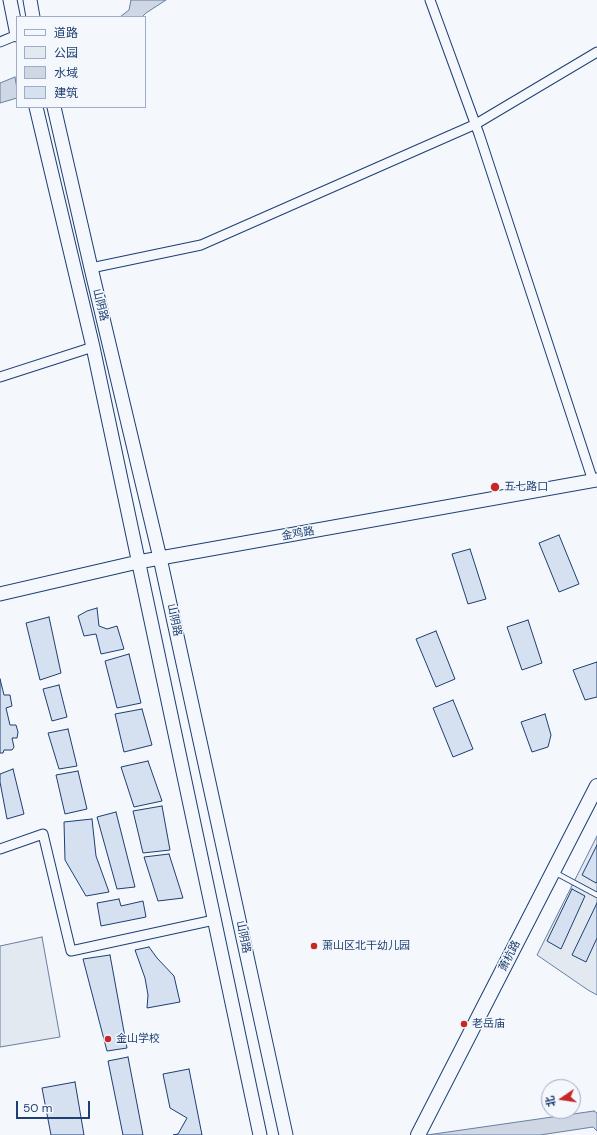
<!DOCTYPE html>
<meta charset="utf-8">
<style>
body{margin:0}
#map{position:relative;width:597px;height:1135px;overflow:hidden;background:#f4f7fb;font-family:"DM Sans","Noto Sans SC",sans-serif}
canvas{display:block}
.legend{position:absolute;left:16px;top:16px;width:130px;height:92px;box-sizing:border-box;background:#f4f7fb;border:1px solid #9eadc5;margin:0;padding:5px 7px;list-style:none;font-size:12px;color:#1d3f73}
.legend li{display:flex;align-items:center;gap:8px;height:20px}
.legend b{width:20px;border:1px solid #9eadc5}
.north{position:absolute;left:541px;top:1079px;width:40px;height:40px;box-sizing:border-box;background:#f4f7fb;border:1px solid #9eadc5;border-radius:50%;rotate:257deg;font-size:11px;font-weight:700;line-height:16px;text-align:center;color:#1d3f73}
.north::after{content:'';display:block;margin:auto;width:14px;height:18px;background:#c62828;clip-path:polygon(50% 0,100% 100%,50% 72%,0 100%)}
.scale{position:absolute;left:16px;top:1101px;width:74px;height:18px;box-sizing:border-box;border:2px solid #1d3f73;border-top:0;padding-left:5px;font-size:12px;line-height:14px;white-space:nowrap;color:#1d3f73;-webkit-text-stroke:3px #f4f7fb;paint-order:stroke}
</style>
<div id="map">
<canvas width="597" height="1135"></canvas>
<ul class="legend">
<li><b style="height:5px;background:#f4f7fb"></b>道路</li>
<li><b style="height:11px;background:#e3e9f0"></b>公园</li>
<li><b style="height:11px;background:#cfd7e4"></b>水域</li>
<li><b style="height:11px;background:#d5e0f0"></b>建筑</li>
</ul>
<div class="north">北</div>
<div class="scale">50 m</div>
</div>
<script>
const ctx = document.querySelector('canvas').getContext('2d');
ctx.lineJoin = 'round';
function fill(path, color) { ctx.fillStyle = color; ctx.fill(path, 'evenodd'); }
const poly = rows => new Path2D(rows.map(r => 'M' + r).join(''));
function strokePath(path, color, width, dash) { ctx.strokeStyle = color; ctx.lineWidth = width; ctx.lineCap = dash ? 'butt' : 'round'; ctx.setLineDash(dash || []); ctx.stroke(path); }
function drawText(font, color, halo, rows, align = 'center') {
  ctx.font = font + ' "DM Sans","Noto Sans SC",sans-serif'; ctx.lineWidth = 3; ctx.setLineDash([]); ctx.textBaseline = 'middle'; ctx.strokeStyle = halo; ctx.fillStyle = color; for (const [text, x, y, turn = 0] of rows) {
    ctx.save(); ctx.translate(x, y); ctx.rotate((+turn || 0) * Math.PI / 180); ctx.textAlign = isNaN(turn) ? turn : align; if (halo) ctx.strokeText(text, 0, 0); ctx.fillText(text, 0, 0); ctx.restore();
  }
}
const green = poly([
 [597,836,597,995,588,990,537,955,597,836],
 [42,937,60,1037,0,1047,0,946,42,937]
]);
fill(green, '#e3e9f0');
strokePath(green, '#687fa3', 1);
const water = poly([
 [131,0,166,0,146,13,142,17,120,17,129,10,131,0],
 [15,77,17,89,17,98,0,103,0,83,15,77],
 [594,1111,597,1113,597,1131,593,1127,540,1135,427,1135,594,1111]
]);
fill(water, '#cfd7e4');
strokePath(water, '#687fa3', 1);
const building = poly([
 [559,535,579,584,559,592,539,543,559,535],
 [470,549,486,599,468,604,452,554,470,549],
 [97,608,99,626,107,629,117,626,124,649,101,654,96,634,84,636,78,616,87,611,97,608],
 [49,617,61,673,40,680,26,623,49,617],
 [528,620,542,663,522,670,507,627,528,620],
 [436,631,455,679,436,687,416,639,436,631],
 [129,654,141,703,117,708,105,661,129,654],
 [597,662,597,697,585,700,573,670,597,662],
 [0,679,4,695,10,695,12,706,6,708,10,725,16,725,18,732,17,738,12,738,14,747,12,750,4,750,3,753,0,753,0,679],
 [59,685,67,717,52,721,43,689,59,685],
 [453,700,473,749,453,757,433,708,453,700],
 [142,709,152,745,124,752,115,714,142,709],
 [545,714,551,735,548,747,532,752,521,722,545,714],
 [68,729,77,766,59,769,48,733,68,729],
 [148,761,162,801,134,807,121,767,148,761],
 [13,769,24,814,7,819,0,782,0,774,13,769],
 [78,771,87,809,65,814,56,775,78,771],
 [162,806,170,850,143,853,133,811,162,806],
 [116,812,135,887,117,889,97,817,116,812],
 [92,819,96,856,109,892,86,896,65,860,64,822,92,819],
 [597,845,597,882,596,883,582,875,597,845],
 [169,854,183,898,158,901,144,857,169,854],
 [572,889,585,896,561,949,547,941,572,889],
 [119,899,121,906,143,901,146,917,101,926,97,903,119,899],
 [597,903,597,938,586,962,572,955,597,903],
 [149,947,157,958,174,976,180,1002,147,1008,148,995,145,978,135,950,149,947],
 [110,955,127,1048,107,1051,83,959,110,955],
 [128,1057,143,1135,123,1135,108,1061,128,1057],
 [189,1069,202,1135,173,1135,178,1134,187,1118,170,1108,163,1074,189,1069],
 [75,1082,84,1135,51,1135,42,1088,75,1082]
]);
fill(building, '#d5e0f0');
strokePath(building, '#1d3f73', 1);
const service = poly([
 [554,872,597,895]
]);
const minor = poly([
 [430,0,479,134,593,481],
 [0,42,17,35],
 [91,268,201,245,476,124,597,52],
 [0,377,93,347],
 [0,849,43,834,71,951,214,920]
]);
const secondary = poly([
 [10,0,17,35],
 [30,0,33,17],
 [36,107,93,347,260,1135],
 [54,107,91,268,160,558,286,1135],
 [0,594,138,562,597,480]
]);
const primary = poly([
 [418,1135,597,786]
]);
strokePath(service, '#1d3f73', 6);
strokePath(minor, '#1d3f73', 11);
strokePath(secondary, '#1d3f73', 15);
strokePath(primary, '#1d3f73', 16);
strokePath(service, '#f4f7fb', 4.5);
strokePath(minor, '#f4f7fb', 9);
strokePath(secondary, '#f4f7fb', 13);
strokePath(primary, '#f4f7fb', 14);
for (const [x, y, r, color] of [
 [495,487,5,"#c62828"],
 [314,946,4,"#c62828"],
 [464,1024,4,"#c62828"],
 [108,1039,4,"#c62828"]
]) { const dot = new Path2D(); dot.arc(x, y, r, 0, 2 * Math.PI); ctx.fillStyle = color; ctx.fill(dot); strokePath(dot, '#f4f7fb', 1.5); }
drawText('11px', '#1d3f73', '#f4f7fb', [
 ["山阴路",100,305,76],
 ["金鸡路",298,534,-10],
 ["山阴路",174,620,78],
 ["山阴路",243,937,78],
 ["萧杭路",510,956,-63]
]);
drawText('11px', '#1d3f73', '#f4f7fb', [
 ["五七路口",504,487],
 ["萧山区北干幼儿园",322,946],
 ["老岳庙",472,1024],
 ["金山学校",116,1039]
], 'left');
</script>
